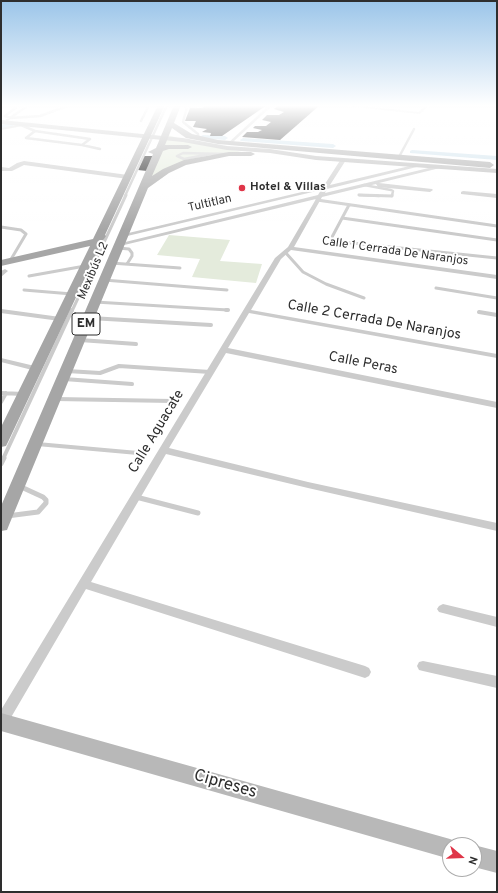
<!DOCTYPE html>
<meta charset="utf-8">
<style>
body{margin:0}
#map{position:relative;width:498px;height:893px;overflow:hidden;background:#fff;font-family:Overpass,sans-serif}
canvas{display:block}
.frame{position:absolute;inset:0;border:2px solid #2e2e2e;pointer-events:none}
.north{position:absolute;left:442px;top:837px;width:40px;height:40px;box-sizing:border-box;background:#fff;border:1px solid #ababab;border-radius:50%;rotate:109deg;font-size:11px;font-weight:700;line-height:16px;text-align:center;color:#2e2e2e}
.north::after{content:'';display:block;margin:auto;width:14px;height:18px;background:#df3548;clip-path:polygon(50% 0,100% 100%,50% 72%,0 100%)}
</style>
<div id="map">
<canvas width="498" height="893"></canvas>
<div class="frame"></div>
<div class="north">N</div>
</div>
<script>
const ctx = document.querySelector('canvas').getContext('2d');
ctx.lineJoin = 'round';
function fill(path, color) { ctx.fillStyle = color; ctx.fill(path, 'evenodd'); }
const poly = rows => new Path2D(rows.map(r => 'M' + r).join(''));
function strokePath(path, color, width, dash) { ctx.strokeStyle = color; ctx.lineWidth = width; ctx.lineCap = dash ? 'butt' : 'round'; ctx.setLineDash(dash || []); ctx.stroke(path); }
function drawText(font, color, halo, rows, align = 'center') {
  ctx.font = font + ' Overpass,sans-serif'; ctx.lineWidth = 4; ctx.setLineDash([]); ctx.textBaseline = 'middle'; ctx.strokeStyle = halo; ctx.fillStyle = color; for (const [text, x, y, turn = 0] of rows) {
    ctx.save(); ctx.translate(x, y); ctx.rotate((+turn || 0) * Math.PI / 180); ctx.textAlign = isNaN(turn) ? turn : align; if (halo) ctx.strokeText(text, 0, 0); ctx.fillText(text, 0, 0); ctx.restore();
  }
}
fill(poly([
 [168,135,178,138,242,152,205,156,187,160,150,177],
 [169,235,230,240,220,261,262,264,256,283,192,277,200,259,157,255]
]), '#e4ebdc');
fill(poly([
 [11,123,13,124,13,126,1,129,1,125,11,123],
 [203,135,225,136,228,138,225,140,201,138,201,136,203,135],
 [243,138,333,144,336,146,333,148,241,141,240,140,243,138],
 [412,150,497,156,497,160,410,153,410,151,412,150]
]), '#c8deea');
fill(poly([
 [206,105,267,105,222,136,210,136,211,133,202,132,207,129,193,127,196,121,185,121,190,108,202,108],
 [279,105,320,105,280,140,242,137,247,132,258,132,262,130,253,128,255,126,266,126,271,122,262,120,267,115,279,115,284,112,274,109],
 [144,156,154,156,147,171,138,170]
]), '#151515');
strokePath(poly([
 [19,105,5,116,11,118,40,116,70,105],
 [178,106,196,107],
 [187,107,183,122,198,134,198,138],
 [1,108,5,105],
 [7,120,29,105],
 [141,121,149,105],
 [21,125,35,131],
 [35,131,90,139,82,145,26,138,35,131],
 [230,143,271,105],
 [82,145,100,149],
 [210,154,184,159,177,156,183,153,226,154],
 [399,157,414,129],
 [364,185,391,190,393,191,392,196],
 [359,195,379,196],
 [125,196,167,105]
]), '#cbcbcb', 2.5);
strokePath(poly([
 [359,195,392,196,392,195],
 [317,200,497,226],
 [349,205,331,239,332,241,497,258],
 [342,218,497,240],
 [1,227,21,230,26,234,10,261],
 [118,248,129,249,132,253,132,256,127,264],
 [285,252,303,272,326,284,364,298],
 [111,263,180,268],
 [29,276,85,266],
 [104,280,227,290],
 [436,288,497,298],
 [24,290,72,294],
 [95,302,228,310],
 [72,311,126,195]
]), '#cbcbcb', 3);
strokePath(poly([
 [226,310,228,310],
 [1,311,60,319],
 [479,312,497,315],
 [90,318,211,325],
 [80,340,136,344],
 [67,371,100,373,119,366,210,372],
 [64,379,132,384],
 [1,393,23,394],
 [56,399,172,401],
 [1,402,6,393],
 [37,444,138,453],
 [3,459,72,310]
]), '#cbcbcb', 4);
strokePath(poly([
 [1,464,4,458],
 [136,497,198,513],
 [7,516,38,512,46,503,46,500,43,497,19,486]
]), '#cbcbcb', 5);
fill(poly([
 [337,105,356,105,419,112,425,105,430,105,420,114,337,105],
 [21,124,23,126,1,130,1,128,21,124],
 [343,158,346,160,330,185,418,164,421,166,327,189,325,193,441,165,444,167,379,183,432,189,433,190,430,192,378,187,376,184,322,197,294,247,497,275,497,279,291,250,281,259,251,310,497,354,497,358,249,313,228,348,497,402,497,408,226,353,169,448,308,482,497,523,497,531,308,488,166,454,91,582,365,666,369,668,371,672,369,676,365,678,86,589,6,726,1,728,1,710,275,258,288,247,316,199,120,246,117,244,318,195,321,190,123,237,120,235,323,187,341,159,343,158],
 [24,161,128,175,131,177,128,179,24,165,12,171,1,171,1,167,9,168,17,163,24,161],
 [463,191,497,194,497,198,461,194,461,192,463,191],
 [5,269,8,271,1,277,1,271,5,269],
 [1,358,39,367,40,369,36,371,1,362,1,358],
 [443,604,497,617,497,627,439,612,437,609,439,606,443,604],
 [423,661,497,676,497,688,423,671,419,670,417,666,419,662,423,661]
]), '#cbcbcb');
fill(poly([
 [1,120,183,138,227,146,270,149,316,156,497,169,497,173,316,160,270,153,227,150,183,142,1,124,1,120],
 [1,713,450,839,457,842,459,845,450,845,450,859,1,731,1,713],
 [474,845,497,851,497,873,474,867,474,845]
]), '#b8b8b8');
fill(poly([
 [158,105,165,105,105,235,106,236,102,242,8,442,6,446,1,447,1,427,90,246,1,266,1,260,93,239,158,105],
 [174,105,181,105,174,123,192,134,218,140,490,162,494,165,490,168,218,144,186,138,172,128,165,145,188,145,192,147,188,149,169,149,163,151,152,176,163,169,184,160,229,152,251,152,255,154,251,156,229,156,186,165,169,173,148,188,9,525,7,530,1,531,1,506,153,154,148,152,156,148,174,105]
]), '#a6a6a6');
const sky = ctx.createLinearGradient(0, 0, 0, 230);
sky.addColorStop(0, '#9bc5e9');
sky.addColorStop(0.46, '#fff');
sky.addColorStop(1, '#ffffff00');
ctx.fillStyle = sky;
ctx.fillRect(0, 0, 498, 230);
for (const [x, y, r, color] of [
 [242,188,4,"#df3548"]
]) { const dot = new Path2D(); dot.arc(x, y, r, 0, 2 * Math.PI); ctx.fillStyle = color; ctx.fill(dot); strokePath(dot, '#fff', 1.5); }
drawText('bold 12px', '#2e2e2e', '#fff', [
 ["Hotel & Villas",250,188]
], 'left');
drawText('12px', '#2e2e2e', '#fff', [
 ["Tultitlan",210,204,-13],
 ["Calle 1 Cerrada De Naranjos",395,252,8],
 ["Mexibús L2",94,271,-67]
]);
for (const [x, y, w] of [
 [86,324,28]
]) { const box = new Path2D(); box.roundRect(x - w / 2, y - 11, w, 22, 3); ctx.fillStyle = '#fff'; ctx.fill(box); strokePath(box, '#2e2e2e', 1); }
drawText('bold 13px', '#2e2e2e', null, [
 ["EM",86,324]
]);
drawText('14px', '#2e2e2e', '#fff', [
 ["Calle 2 Cerrada De Naranjos",374,321,10],
 ["Calle Peras",363,364,11],
 ["Calle Aguacate",157,432,-59]
]);
drawText('17px', '#2e2e2e', '#fff', [
 ["Cipreses",225,785,16]
]);
</script>
